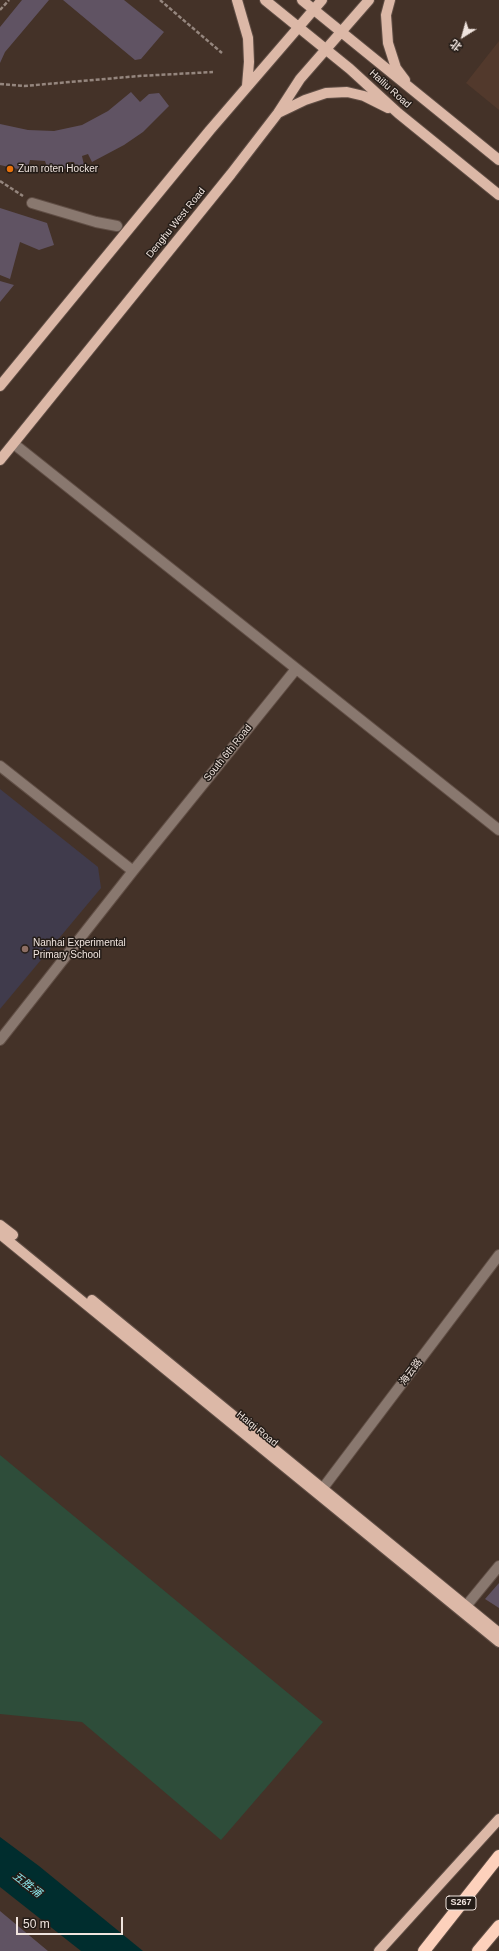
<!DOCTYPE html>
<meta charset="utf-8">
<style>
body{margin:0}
#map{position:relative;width:499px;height:1951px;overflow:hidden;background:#443228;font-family:Arial,"Noto Sans SC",sans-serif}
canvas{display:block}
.north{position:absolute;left:443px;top:16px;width:40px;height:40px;-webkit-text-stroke:3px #241c17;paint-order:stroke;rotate:217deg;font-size:11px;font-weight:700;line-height:16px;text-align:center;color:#f0e4de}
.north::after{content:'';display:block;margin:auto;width:14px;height:18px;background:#f0e4de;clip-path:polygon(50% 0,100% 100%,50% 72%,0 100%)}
.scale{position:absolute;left:16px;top:1917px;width:107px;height:18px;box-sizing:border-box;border:2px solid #f0e4de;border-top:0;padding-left:5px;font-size:12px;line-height:14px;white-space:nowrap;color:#f0e4de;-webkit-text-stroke:3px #241c17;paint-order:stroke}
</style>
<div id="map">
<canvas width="499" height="1951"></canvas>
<div class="north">北</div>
<div class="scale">50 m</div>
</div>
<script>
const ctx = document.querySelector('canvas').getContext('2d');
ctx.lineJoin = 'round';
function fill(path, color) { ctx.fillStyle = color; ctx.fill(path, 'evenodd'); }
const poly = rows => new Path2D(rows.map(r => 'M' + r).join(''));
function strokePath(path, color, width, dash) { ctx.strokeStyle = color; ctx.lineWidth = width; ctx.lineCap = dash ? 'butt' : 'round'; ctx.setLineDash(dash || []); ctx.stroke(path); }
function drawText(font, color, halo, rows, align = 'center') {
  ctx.font = font + ' Arial,"Noto Sans SC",sans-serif'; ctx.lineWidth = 3; ctx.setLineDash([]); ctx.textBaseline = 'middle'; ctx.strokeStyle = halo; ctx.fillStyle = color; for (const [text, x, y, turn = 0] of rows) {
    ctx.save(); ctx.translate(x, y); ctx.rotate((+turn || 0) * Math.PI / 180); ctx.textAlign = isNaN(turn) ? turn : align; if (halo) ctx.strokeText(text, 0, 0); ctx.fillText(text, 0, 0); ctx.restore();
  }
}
fill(poly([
 [499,41,499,110,466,83]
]), '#52392c');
fill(poly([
 [0,789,98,867,101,888,0,1009]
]), '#403b4c');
fill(poly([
 [0,1455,323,1722,221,1840,82,1722,0,1714]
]), '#2e4d3a');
fill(poly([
 [0,1837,39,1866,143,1951,81,1951,0,1887]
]), '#002d2e');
fill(poly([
 [22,0,49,0,5,52,0,63,0,27],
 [63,0,124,0,164,32,141,59,135,60],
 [131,92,140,102,149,94,159,93,169,106,143,132,124,145,92,162,88,154,82,156,84,165,76,167,74,162,68,162,68,168,49,173,45,161,30,160,27,171,0,165,0,124,28,130,54,131,82,125,108,111],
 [0,208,47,223,54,245,39,250,20,242,10,279,0,275],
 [0,281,14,285,0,302],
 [499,1583,499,1608,485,1599],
 [0,1911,48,1951,0,1951]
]), '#605363');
const minor = poly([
 [32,203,96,222,117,226],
 [14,444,499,830],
 [0,766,133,871],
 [0,1040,133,871,296,669],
 [323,1488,499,1255],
 [462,1611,499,1566]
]);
const major = poly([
 [237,0,248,38,249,62,247,86],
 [265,0,350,69,398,113,499,195],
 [302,0,499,160],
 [390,0,386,15,388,43,396,68,405,80],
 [278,113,305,100,326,93,347,92,364,96,388,108],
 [0,386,210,130,322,0],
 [0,460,231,174,278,113,300,79,369,0],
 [0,1225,13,1235],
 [0,1234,499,1642],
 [92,1300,499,1633],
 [379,1951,499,1819]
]);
const highway = poly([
 [424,1951,499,1856],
 [478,1951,499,1926]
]);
strokePath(minor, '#604e45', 12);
strokePath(major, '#604e45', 12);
strokePath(highway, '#604e45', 14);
strokePath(poly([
 [160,0,222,53],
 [0,10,9,0],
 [0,84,24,86,139,76,213,72],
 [0,181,23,196]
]), '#95867e', 2.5, [4, 2]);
strokePath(minor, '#89786f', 10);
strokePath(major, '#dcb8a7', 10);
strokePath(highway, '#fdd1bc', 12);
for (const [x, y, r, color] of [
 [10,169,4,"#e8710a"],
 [25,949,4,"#8d6e63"]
]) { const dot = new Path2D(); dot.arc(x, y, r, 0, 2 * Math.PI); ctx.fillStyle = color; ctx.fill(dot); strokePath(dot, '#241c17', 1.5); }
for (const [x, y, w] of [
 [461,1903,30]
]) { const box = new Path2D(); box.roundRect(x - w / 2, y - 7, w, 14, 3); ctx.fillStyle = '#241c17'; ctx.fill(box); strokePath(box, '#f0e4de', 1); }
drawText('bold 9px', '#f0e4de', null, [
 ["S267",461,1903]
]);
drawText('10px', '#f0e4de', '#241c17', [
 ["Hailiu Road",390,89,42],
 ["Denghu West Road",176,223,-51],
 ["South 6th Road",228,753,-51],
 ["海云路",411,1372,-53],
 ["Haiqi Road",257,1429,39]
]);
drawText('10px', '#f0e4de', '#241c17', [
 ["Zum roten Hocker",18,169],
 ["Nanhai Experimental",33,943],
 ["Primary School",33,955]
], 'left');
drawText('italic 11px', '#8ae4e8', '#241c17', [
 ["五胜涌",27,1885,38]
]);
</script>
